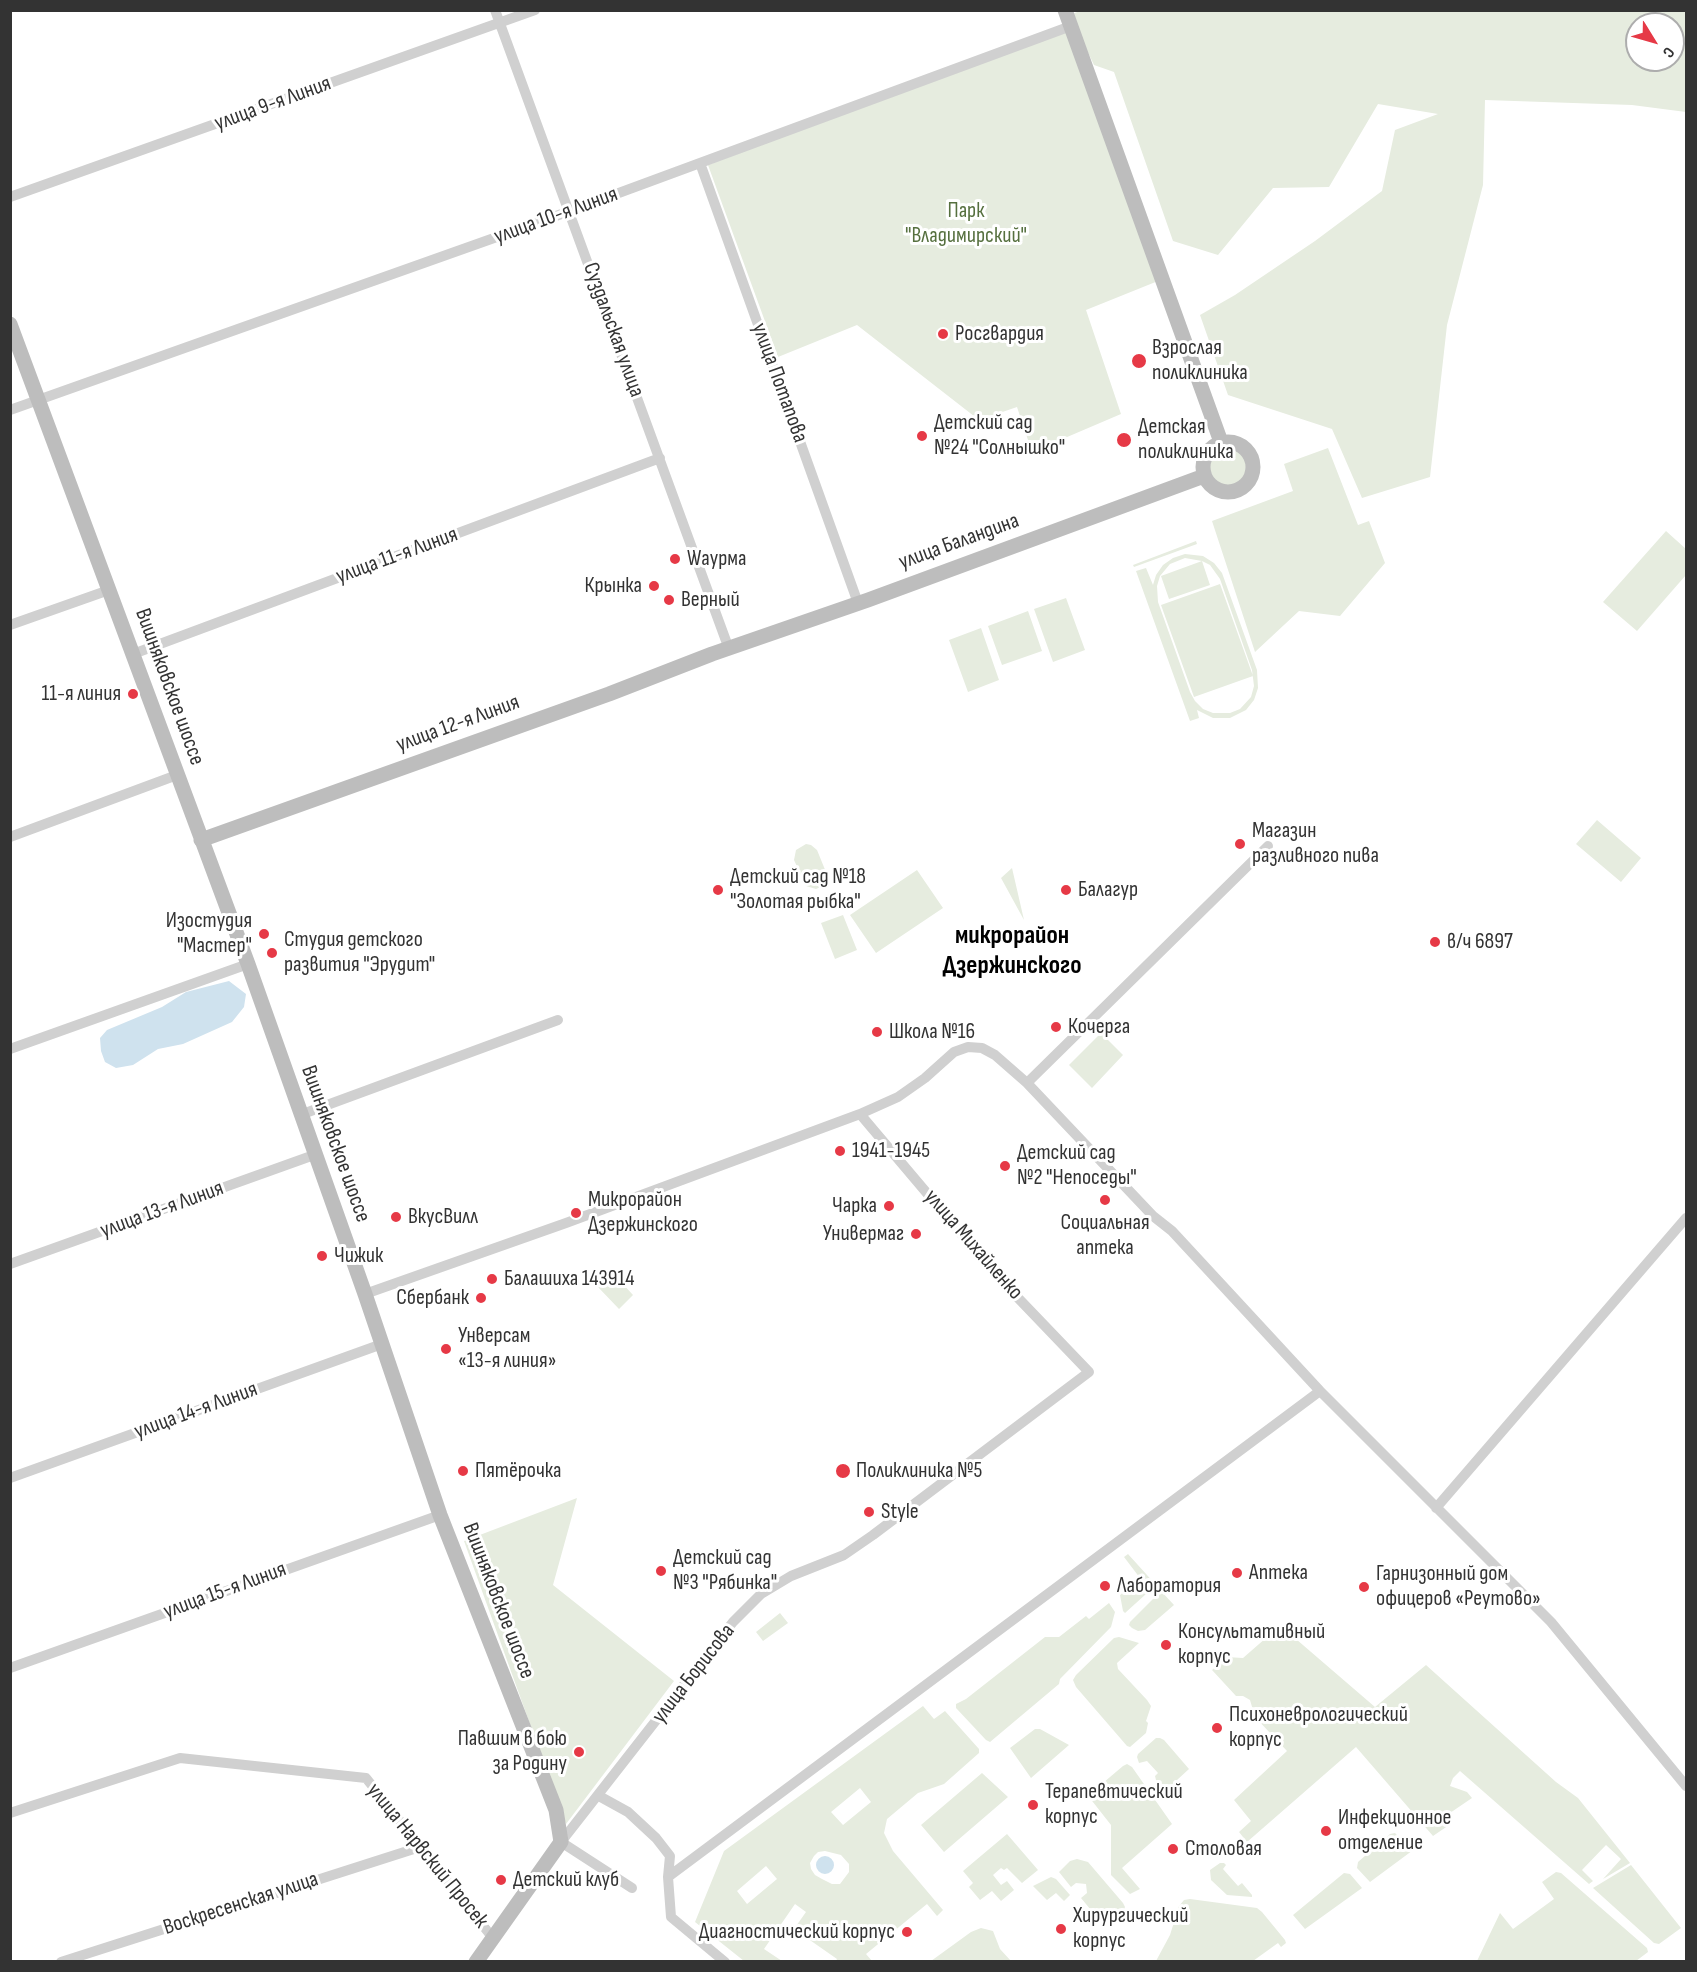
<!DOCTYPE html>
<meta charset="utf-8">
<style>
body{margin:0}
#map{position:relative;width:1697px;height:1972px;overflow:hidden;background:#fff;font-family:"Sofia Sans Condensed",sans-serif}
canvas{display:block}
.frame{position:absolute;inset:0;border:12px solid #333;pointer-events:none}
.north{position:absolute;left:1625px;top:12px;width:60px;height:60px;box-sizing:border-box;background:#fff;border:2px solid #adadad;border-radius:50%;rotate:127deg;font-size:16px;font-weight:700;line-height:24px;text-align:center;color:#333}
.north::after{content:'';display:block;margin:auto;width:21px;height:27px;background:#e63946;clip-path:polygon(50% 0,100% 100%,50% 72%,0 100%)}
</style>
<div id="map">
<canvas width="1697" height="1972"></canvas>
<div class="frame"></div>
<div class="north">С</div>
</div>
<script>
const ctx = document.querySelector('canvas').getContext('2d');
ctx.lineJoin = 'round';
function fill(path, color) { ctx.fillStyle = color; ctx.fill(path, 'evenodd'); }
const poly = rows => new Path2D(rows.map(r => 'M' + r).join(''));
function strokePath(path, color, width, dash) { ctx.strokeStyle = color; ctx.lineWidth = width; ctx.lineCap = dash ? 'butt' : 'round'; ctx.setLineDash(dash || []); ctx.stroke(path); }
function drawText(font, color, halo, rows, align = 'center') {
  ctx.font = font + ' "Sofia Sans Condensed",sans-serif'; ctx.lineWidth = 6; ctx.setLineDash([]); ctx.textBaseline = 'middle'; ctx.strokeStyle = halo; ctx.fillStyle = color; for (const [text, x, y, turn = 0] of rows) {
    ctx.save(); ctx.translate(x, y); ctx.rotate((+turn || 0) * Math.PI / 180); ctx.textAlign = isNaN(turn) ? turn : align; if (halo) ctx.strokeText(text, 0, 0); ctx.fillText(text, 0, 0); ctx.restore();
  }
}
fill(poly([
 [1082,10,1686,11,1686,112,1632,105,1485,100,1483,185,1447,325,1430,477,1362,498,1332,429,1228,395,1200,315,1235,295,1315,241,1382,191,1395,130,1438,114,1378,104,1329,187,1273,188,1218,255,1173,241,1114,72,1094,65,1070,15],
 [1637,24,1673,24,1673,60,1637,60],
 [1068,29,1158,281,1086,310,1121,414,1032,452,1017,407,979,420,857,325,778,357,708,165],
 [1328,448,1358,525,1369,521,1385,563,1340,616,1299,611,1255,652,1212,521,1293,491,1284,464],
 '1209 467a19 19 0 1 1 38 0a19 19 0 1 1-38 0Z',
 [1666,531,1686,549,1686,575,1637,631,1603,602],
 [1196,541,1197,544,1134,567,1133,565],
 [1185,554,1203,556,1214,563,1222,573,1257,670,1258,688,1254,700,1246,710,1230,718,1213,718,1197,710,1199,718,1190,721,1136,571,1146,568,1153,585,1156,575,1163,565,1173,558],
 [1185,558,1202,561,1161,576,1169,599,1210,585,1202,561,1210,565,1220,579,1252,670,1254,686,1251,697,1240,709,1230,713,1213,713,1203,709,1195,701,1190,692,1158,602,1157,586,1160,576,1170,564],
 [1220,584,1253,676,1194,697,1161,605],
 [1066,598,1085,650,1053,662,1034,609],
 [1028,611,1042,651,1002,665,988,626],
 [981,628,999,680,968,692,949,640],
 [1597,820,1641,858,1621,882,1576,844],
 [806,844,811,845,817,850,828,877,823,886,816,889,806,886,794,860,796,850],
 [1012,868,1024,920,1001,878],
 [917,870,943,908,876,953,850,915],
 [843,915,857,950,835,959,821,923],
 [1101,1033,1123,1055,1092,1088,1069,1065],
 [612,1272,633,1295,619,1309,597,1286],
 [577,1498,553,1585,674,1681,566,1824,464,1541],
 [1128,1554,1156,1585,1125,1613,1123,1611,1120,1595,1140,1578,1124,1557],
 [1161,1591,1174,1605,1145,1630,1138,1631,1132,1628,1129,1625,1130,1622],
 [1109,1603,1115,1612,1111,1627,1060,1679,1059,1684,990,1742,986,1740,956,1708,956,1704,966,1699,1045,1637,1059,1637,1086,1616,1089,1619],
 [780,1613,788,1623,763,1641,756,1632],
 [1282,1624,1289,1633,1375,1707,1426,1665,1556,1782,1578,1798,1630,1863,1603,1879,1621,1859,1606,1845,1582,1870,1593,1881,1589,1884,1460,1771,1453,1778,1450,1786,1467,1792,1472,1798,1447,1815,1452,1823,1433,1836,1356,1747,1247,1842,1239,1832,1251,1821,1234,1800,1287,1751,1255,1717,1250,1700,1243,1696,1236,1696,1212,1670,1226,1657,1243,1658],
 [1119,1637,1139,1643,1117,1663,1118,1669,1147,1700,1151,1706,1146,1721,1148,1723,1146,1733,1130,1747,1127,1746,1076,1687,1073,1680,1076,1675,1114,1638],
 [923,1706,934,1719,945,1711,979,1749,979,1753,944,1784,918,1793,887,1819,884,1833,893,1851,943,1910,937,1916,927,1904,866,1954,872,1961,836,1961,837,1959,794,1929,806,1912,795,1904,764,1949,782,1961,744,1961,695,1922,724,1851],
 [860,1788,871,1802,843,1825,831,1812],
 [825,1851,841,1855,849,1864,849,1872,840,1884,832,1884,822,1879,815,1875,811,1869,810,1863,814,1856,818,1852],
 [766,1866,777,1879,747,1904,737,1891],
 [1035,1729,1040,1729,1069,1745,1031,1778,1010,1748],
 [1156,1738,1160,1738,1164,1740,1189,1769,1165,1791,1156,1780,1155,1776,1158,1773,1147,1761,1139,1763,1137,1757,1138,1754],
 [1127,1764,1132,1767,1172,1824,1122,1868,1140,1889,1130,1894,1111,1875,1111,1825,1089,1797,1090,1794,1123,1766],
 [982,1773,1008,1797,944,1852,921,1825],
 [1395,1833,1407,1846,1421,1838,1424,1842,1370,1882,1357,1868,1358,1862,1390,1834],
 [1007,1834,1038,1870,1022,1883,1007,1868,1004,1870,1001,1868,993,1875,1001,1885,1007,1881,1014,1890,1001,1901,992,1891,980,1900,969,1887,973,1883,963,1871],
 [1077,1859,1088,1862,1123,1903,1125,1907,1124,1910,1111,1921,1105,1923,1100,1921,1081,1898,1087,1893,1086,1884,1076,1883,1071,1887,1059,1872,1070,1861],
 [1220,1863,1224,1863,1226,1865,1223,1869,1238,1886,1242,1883,1252,1895,1252,1897,1227,1895,1211,1880,1210,1870],
 [1631,1865,1681,1928,1659,1944,1654,1943,1593,1888],
 [1556,1872,1561,1873,1647,1948,1648,1952,1636,1961,1477,1961,1500,1913,1513,1929,1554,1899,1542,1882],
 [1344,1873,1350,1874,1362,1888,1305,1929,1293,1915],
 [1051,1877,1056,1879,1070,1895,1064,1901,1056,1893,1047,1900,1033,1886],
 [1190,1899,1257,1908,1262,1912,1285,1940,1286,1943,1281,1947,1278,1943,1253,1961,1156,1961,1170,1935,1179,1906,1184,1900],
 [981,1928,993,1931,1000,1949,1011,1961,931,1961,971,1932]
]), '#e6ecdf');
fill(poly([
 [229,981,246,994,244,1007,232,1022,183,1044,158,1049,133,1065,116,1068,105,1062,101,1051,100,1038,107,1030,162,1007,186,992],
 '816 1865a9 9 0 1 1 18 0a9 9 0 1 1-18 0Z'
]), '#cfe2ee');
strokePath(poly([
 [495,10,729,649],
 [700,163,858,603],
 [10,197,535,10],
 [10,410,570,211,1071,26],
 [10,625,109,590],
 [133,654,660,458],
 [10,837,177,775],
 [10,1049,248,964],
 [1027,1083,1268,846],
 [300,1115,558,1020],
 [10,1264,314,1155],
 [365,1294,566,1223,860,1114,898,1097,925,1078,954,1052,968,1047,982,1048,995,1055,1027,1083,1153,1216,1172,1231,1320,1391,1551,1622,1686,1786],
 [10,1478,382,1344],
 [1436,1508,1686,1218],
 [10,1668,440,1515],
 [599,1796,628,1812,656,1838,670,1856,668,1877,671,1917,725,1962],
 [10,1813,180,1758,366,1778,492,1937],
 [668,1877,1320,1391],
 [632,1888,561,1842,733,1622,761,1594,791,1576,844,1555,873,1535,1089,1372,997,1276,860,1114],
 [61,1962,420,1847]
]), '#d0d0d0', 10);
strokePath(poly([
 [1065,10,1221,442],
 [10,324,248,964,365,1294,440,1515,556,1810,561,1842,476,1962],
 '1203 467a25 25 0 1 1 50 0a25 25 0 1 1-50 0Z',
 [201,840,609,694,712,654,868,600,1204,476]
]), '#bdbdbd', 15);
for (const [x, y, r, color] of [
 [943,334,6,"#e63946"],
 [1139,361,8,"#e63946"],
 [922,436,6,"#e63946"],
 [1124,440,8,"#e63946"],
 [675,559,6,"#e63946"],
 [654,586,6,"#e63946"],
 [669,600,6,"#e63946"],
 [133,694,6,"#e63946"],
 [1240,844,6,"#e63946"],
 [718,890,6,"#e63946"],
 [1066,890,6,"#e63946"],
 [264,934,6,"#e63946"],
 [1435,942,6,"#e63946"],
 [272,953,6,"#e63946"],
 [1056,1027,6,"#e63946"],
 [877,1032,6,"#e63946"],
 [840,1151,6,"#e63946"],
 [1005,1166,6,"#e63946"],
 [1105,1200,6,"#e63946"],
 [889,1206,6,"#e63946"],
 [576,1213,6,"#e63946"],
 [396,1217,6,"#e63946"],
 [916,1234,6,"#e63946"],
 [322,1256,6,"#e63946"],
 [492,1279,6,"#e63946"],
 [481,1298,6,"#e63946"],
 [446,1349,6,"#e63946"],
 [463,1471,6,"#e63946"],
 [843,1471,8,"#e63946"],
 [869,1512,6,"#e63946"],
 [661,1571,6,"#e63946"],
 [1237,1573,6,"#e63946"],
 [1105,1586,6,"#e63946"],
 [1364,1587,6,"#e63946"],
 [1166,1645,6,"#e63946"],
 [1217,1728,6,"#e63946"],
 [579,1752,6,"#e63946"],
 [1033,1805,6,"#e63946"],
 [1326,1831,6,"#e63946"],
 [1173,1849,6,"#e63946"],
 [501,1880,6,"#e63946"],
 [1061,1929,6,"#e63946"],
 [907,1932,6,"#e63946"]
]) { const dot = new Path2D(); dot.arc(x, y, r, 0, 2 * Math.PI); ctx.fillStyle = color; ctx.fill(dot); strokePath(dot, '#fff', 2); }
drawText('22px', '#333', '#fff', [
 ["улица 9-я Линия",273,104,-20],
 ["улица 10-я Линия",556,216,-20],
 ["Суздальская улица",613,330,70],
 ["улица Потапова",779,383,70],
 ["улица Баландина",959,542,-20],
 ["улица 11-я Линия",397,556,-20],
 ["Вишняковское шоссе",169,687,70],
 ["улица 12-я Линия",458,724,-20],
 ["Вишняковское шоссе",335,1144,70],
 ["улица 13-я Линия",162,1210,-20],
 ["улица Михайленко",973,1245,49],
 ["улица 14-я Линия",196,1411,-20],
 ["улица 15-я Линия",225,1591,-20],
 ["Вишняковское шоссе",498,1601,69],
 ["улица Борисова",694,1674,-52],
 ["улица Нарвский Просек",427,1856,51],
 ["Воскресенская улица",241,1904,-18]
]);
drawText('22px', '#56703f', '#fff', [
 ["Парк",966,211],
 ["\"Владимирский\"",966,236]
]);
drawText('22px', '#333', '#fff', [
 ["Росгвардия",955,334],
 ["Взрослая",1152,348],
 ["поликлиника",1152,373],
 ["Детский сад",934,423],
 ["№24 \"Солнышко\"",934,448],
 ["Детская",1138,427],
 ["поликлиника",1138,452],
 ["Wаурма",687,559],
 ["Крынка",642,586,"right"],
 ["Верный",681,600],
 ["11-я линия",121,694,"right"],
 ["Магазин",1252,831],
 ["разливного пива",1252,856],
 ["Детский сад №18",730,877],
 ["\"Золотая рыбка\"",730,902],
 ["Балагур",1078,890],
 ["Изостудия",252,921,"right"],
 ["\"Мастер\"",252,946,"right"],
 ["Студия детского",284,940],
 ["развития \"Эрудит\"",284,965],
 ["в/ч 6897",1447,942],
 ["Кочерга",1068,1027],
 ["Школа №16",889,1032],
 ["1941-1945",852,1151],
 ["Детский сад",1017,1153],
 ["№2 \"Непоседы\"",1017,1178],
 ["Микрорайон",588,1200],
 ["Дзержинского",588,1225],
 ["Чарка",877,1206,"right"],
 ["ВкусВилл",408,1217],
 ["Социальная",1105,1223,"center"],
 ["аптека",1105,1248,"center"],
 ["Универмаг",904,1234,"right"],
 ["Чижик",334,1256],
 ["Балашиха 143914",504,1279],
 ["Сбербанк",469,1298,"right"],
 ["Унверсам",458,1336],
 ["«13-я линия»",458,1361],
 ["Пятёрочка",475,1471],
 ["Поликлиника №5",856,1471],
 ["Style",881,1512],
 ["Детский сад",673,1558],
 ["№3 \"Рябинка\"",673,1583],
 ["Аптека",1249,1573],
 ["Гарнизонный дом",1376,1574],
 ["офицеров «Реутово»",1376,1599],
 ["Лаборатория",1117,1586],
 ["Консультативный",1178,1632],
 ["корпус",1178,1657],
 ["Психоневрологический",1229,1715],
 ["корпус",1229,1740],
 ["Павшим в бою",567,1739,"right"],
 ["за Родину",567,1764,"right"],
 ["Терапевтический",1045,1792],
 ["корпус",1045,1817],
 ["Инфекционное",1338,1818],
 ["отделение",1338,1843],
 ["Столовая",1185,1849],
 ["Детский клуб",513,1880],
 ["Хирургический",1073,1916],
 ["корпус",1073,1941],
 ["Диагностический корпус",895,1932,"right"]
], 'left');
drawText('bold 26px', '#000', '#fff', [
 ["микрорайон",1012,936],
 ["Дзержинского",1012,966]
]);
</script>
